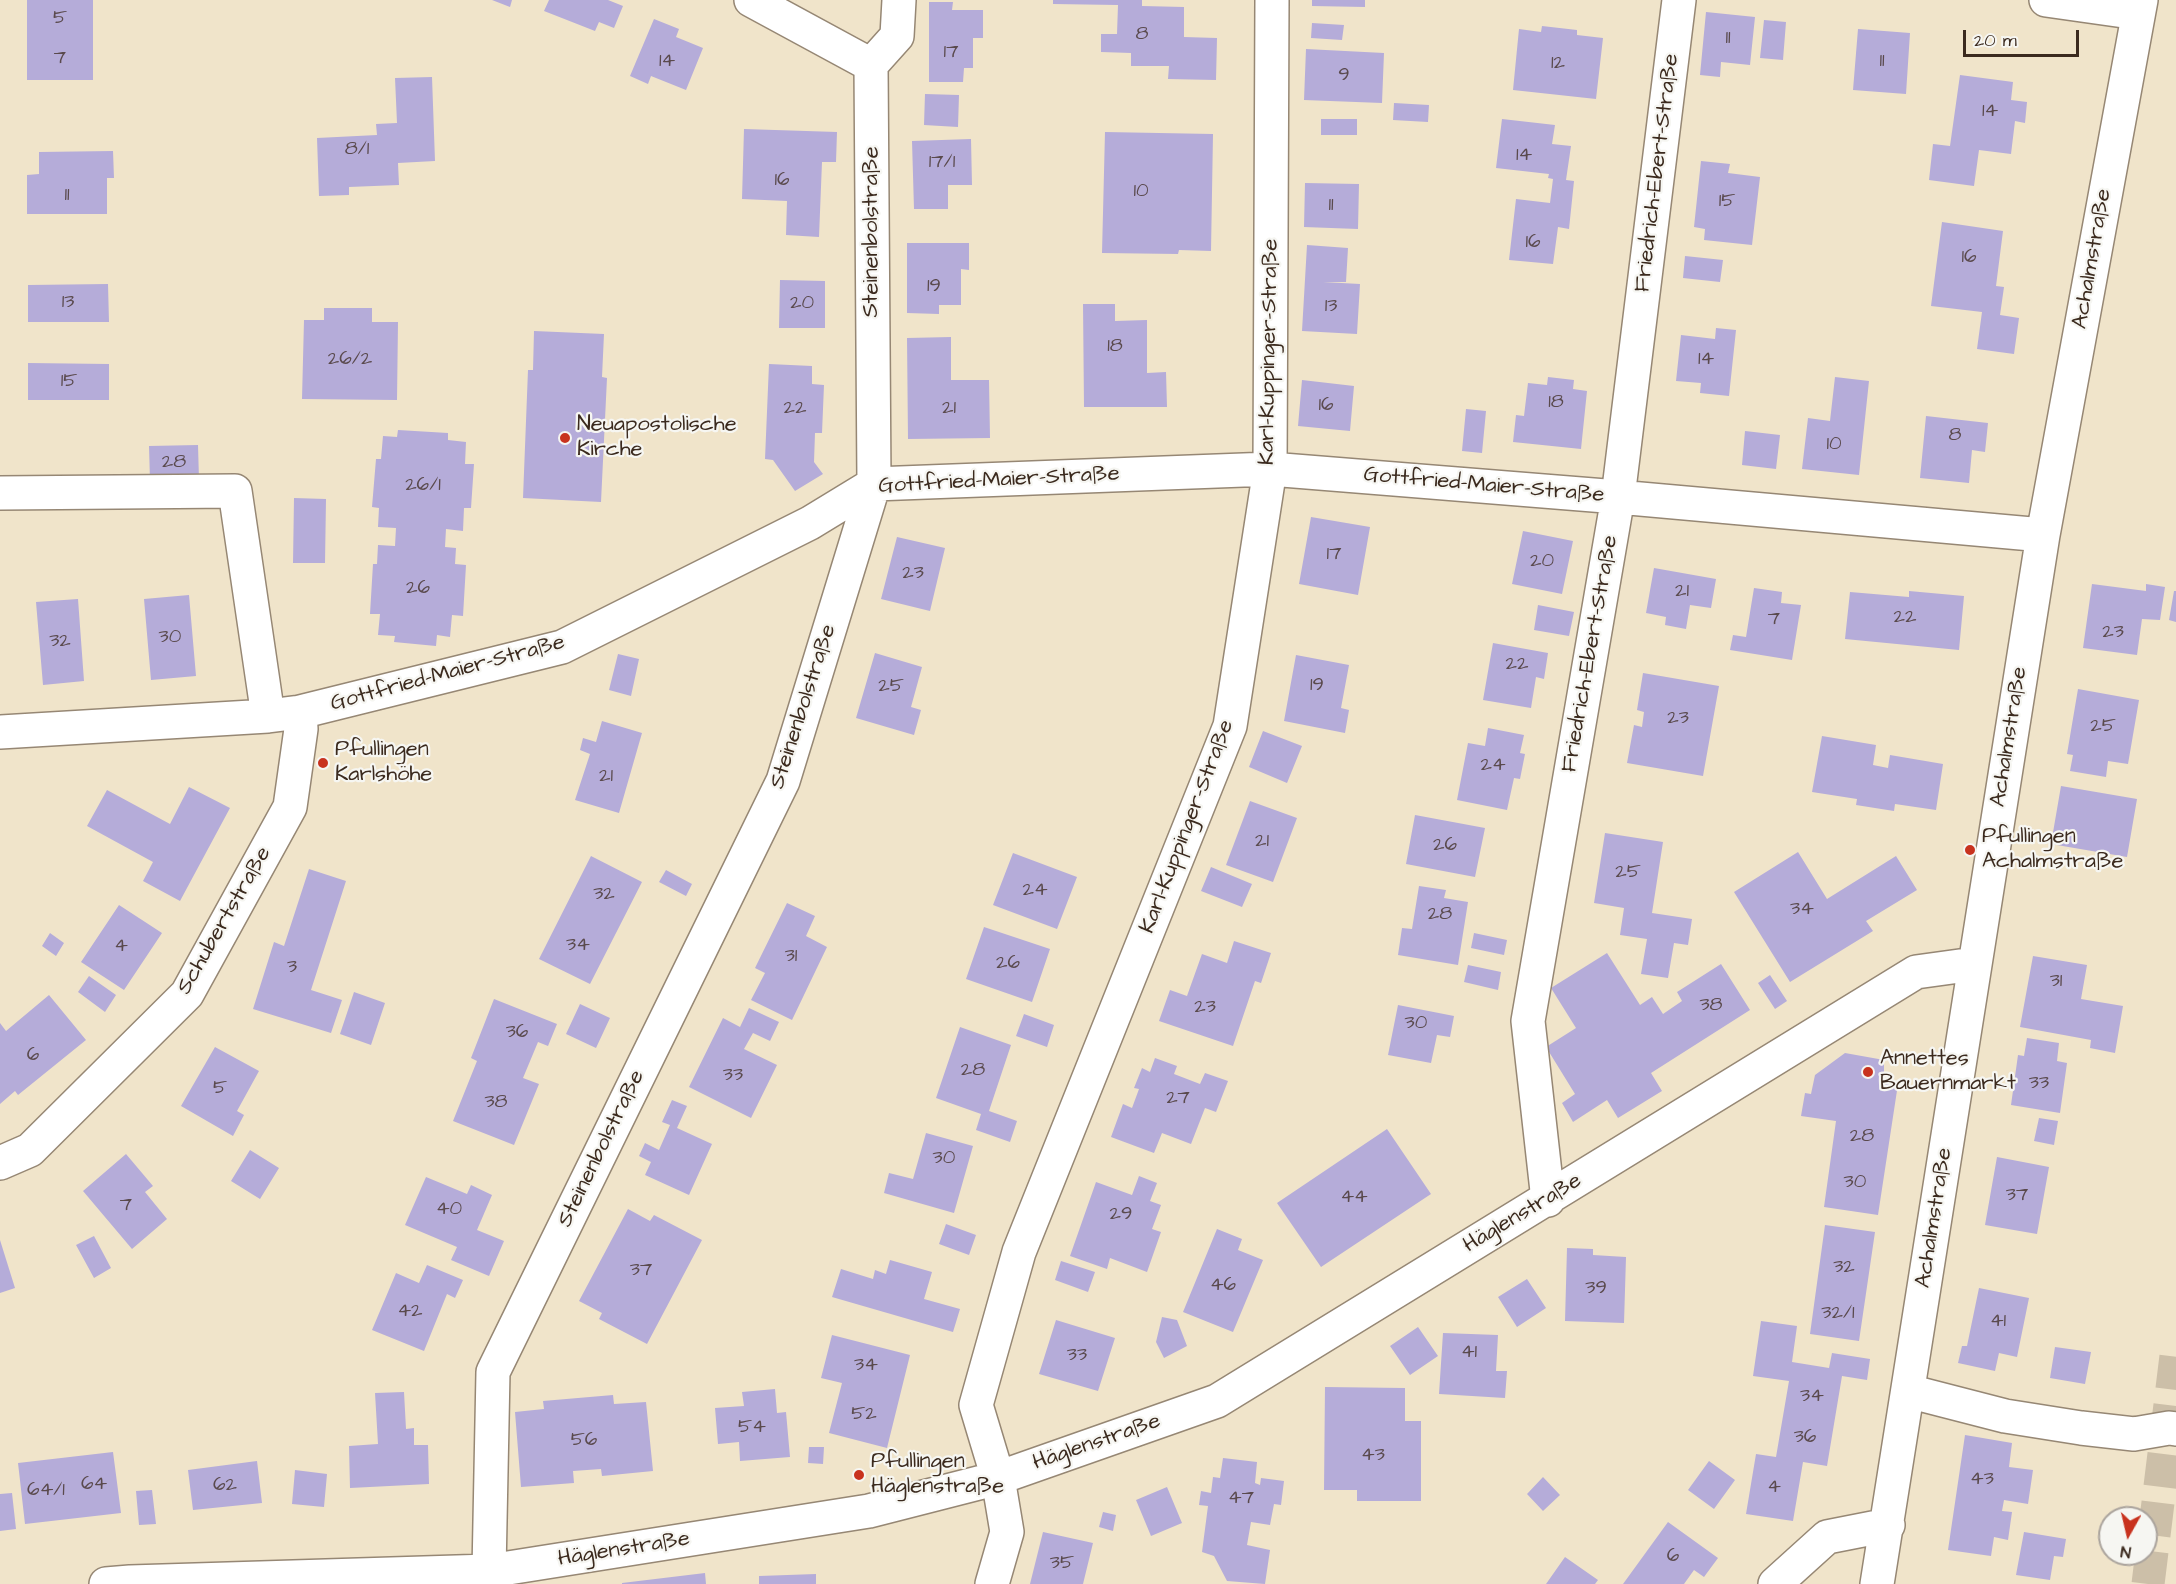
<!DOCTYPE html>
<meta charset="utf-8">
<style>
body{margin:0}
#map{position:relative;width:2176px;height:1584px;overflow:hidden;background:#f0e4ca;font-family:"Architects Daughter",sans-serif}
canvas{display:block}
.north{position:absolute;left:2098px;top:1506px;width:60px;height:60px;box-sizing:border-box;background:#f6f6f2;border:2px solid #aba49d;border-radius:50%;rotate:188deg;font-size:16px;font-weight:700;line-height:24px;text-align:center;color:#3b2a1e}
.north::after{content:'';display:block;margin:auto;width:21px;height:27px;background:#c8321e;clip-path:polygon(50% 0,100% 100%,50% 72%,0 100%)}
.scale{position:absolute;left:1963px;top:30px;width:116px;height:27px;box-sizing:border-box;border:3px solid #3b2a1e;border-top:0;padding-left:8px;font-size:18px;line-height:21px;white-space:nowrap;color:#3b2a1e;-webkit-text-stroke:4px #f6f6f2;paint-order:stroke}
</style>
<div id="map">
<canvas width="2176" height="1584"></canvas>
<div class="north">N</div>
<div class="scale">20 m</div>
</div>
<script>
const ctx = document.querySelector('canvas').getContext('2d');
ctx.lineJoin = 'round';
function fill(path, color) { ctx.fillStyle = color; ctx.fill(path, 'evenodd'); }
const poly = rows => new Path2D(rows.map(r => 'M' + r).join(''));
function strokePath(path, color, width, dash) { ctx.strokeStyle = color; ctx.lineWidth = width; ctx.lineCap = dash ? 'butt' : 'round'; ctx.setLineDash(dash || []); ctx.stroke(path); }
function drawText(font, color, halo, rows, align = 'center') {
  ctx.font = font + ' "Architects Daughter",sans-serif'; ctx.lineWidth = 4.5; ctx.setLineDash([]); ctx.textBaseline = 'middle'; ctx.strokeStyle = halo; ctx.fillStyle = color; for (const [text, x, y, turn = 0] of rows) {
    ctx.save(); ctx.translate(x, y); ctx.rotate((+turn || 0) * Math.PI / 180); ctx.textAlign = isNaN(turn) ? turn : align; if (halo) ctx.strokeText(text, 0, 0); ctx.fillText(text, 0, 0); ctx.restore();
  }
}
fill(poly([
 [27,0,93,0,93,80,27,80],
 [492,0,512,0,510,7],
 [549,0,608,0,623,6,614,28,599,22,595,31,544,11],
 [1053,0,1142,0,1142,6,1184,7,1184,37,1217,38,1216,80,1168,79,1169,66,1131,66,1131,53,1101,52,1101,34,1117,34,1118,5,1053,4],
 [1312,0,1365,0,1365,7,1312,6],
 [929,2,953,2,952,10,983,10,983,38,973,38,973,68,964,68,963,82,929,82],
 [1706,12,1755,17,1750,65,1721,62,1720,77,1700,75],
 [654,19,679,29,676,37,703,48,686,90,651,76,648,84,630,76],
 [1764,20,1786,22,1783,60,1760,58],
 [1312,23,1344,25,1342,40,1311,38],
 [1542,26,1577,30,1577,35,1603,38,1596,99,1513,90,1519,29,1541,32],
 [1858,29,1910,33,1906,94,1853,90],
 [1306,49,1384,53,1382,103,1304,100],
 [1960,75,2013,82,2011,100,2027,102,2025,123,2015,121,2011,154,1979,150,1974,186,1929,180,1933,144,1950,146],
 [432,77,435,161,398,163,399,185,349,187,349,195,319,196,317,138,377,135,376,124,397,123,395,78],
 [925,94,959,95,958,127,924,125],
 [1394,103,1429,105,1428,122,1393,120],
 [1321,119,1357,119,1357,135,1321,135],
 [1502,119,1555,125,1552,144,1571,146,1566,180,1574,181,1569,229,1558,227,1553,264,1509,260,1516,199,1550,203,1553,179,1548,178,1549,174,1496,168],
 [744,129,837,132,836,162,822,162,819,237,786,235,787,201,742,199],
 [1105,132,1213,134,1211,251,1179,250,1178,254,1102,253],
 [971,139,972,185,948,185,948,209,914,209,912,141],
 [113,151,114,178,107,178,107,214,27,214,27,175,39,174,39,152],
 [1701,161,1730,164,1728,173,1760,177,1752,245,1704,240,1705,229,1694,227],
 [1305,183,1359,184,1358,229,1304,227],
 [1942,222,2003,231,1996,286,2004,287,2000,315,2019,318,2014,354,1977,349,1982,312,1931,306],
 [907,243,969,243,969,270,961,269,961,305,939,305,939,314,907,313],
 [1307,245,1348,248,1346,282,1323,282,1360,284,1357,334,1302,331],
 [1685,256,1723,260,1720,282,1683,278],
 [780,280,825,281,825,328,779,328],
 [108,284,109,322,28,322,28,285],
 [1083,304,1115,304,1115,321,1147,320,1147,373,1166,372,1167,407,1084,407],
 [324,308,372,308,372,322,398,322,397,400,302,399,304,320,324,320],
 [1716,328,1736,330,1729,396,1700,393,1701,383,1676,381,1681,335,1715,339],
 [534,331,604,334,602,377,607,378,601,502,523,498,528,370,533,370],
 [951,337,951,380,989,380,990,438,908,439,907,338],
 [28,363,109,364,109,400,28,400],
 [769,364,812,366,812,384,824,385,822,433,815,433,814,462,823,474,795,491,773,460,765,459],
 [1548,377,1574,380,1573,389,1587,391,1581,449,1513,442,1516,415,1524,416,1528,383,1547,385],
 [1835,377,1869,381,1859,475,1802,469,1808,418,1830,421],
 [1302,380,1354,386,1350,431,1298,426],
 [1466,409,1486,411,1482,453,1462,451],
 [1926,416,1988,423,1985,452,1972,450,1969,483,1920,478],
 [398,430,448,433,448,440,466,442,465,464,474,464,471,508,464,508,463,531,446,529,445,547,456,548,455,564,466,565,463,616,452,615,450,637,437,635,436,646,394,642,395,636,378,635,380,614,370,614,373,564,377,564,378,545,395,546,396,528,378,527,379,508,372,507,376,459,381,459,383,436,397,437],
 [1745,431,1780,435,1776,469,1742,465],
 [198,445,199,480,150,481,149,446],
 [294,498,326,499,325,563,293,563],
 [1311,517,1370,527,1358,595,1299,584],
 [1523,531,1573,541,1562,594,1512,584],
 [897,537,945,548,930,611,881,599],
 [1654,568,1716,579,1711,608,1690,605,1686,629,1665,625,1666,617,1646,613],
 [2092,584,2146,591,2146,584,2165,587,2160,620,2142,619,2137,655,2083,648],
 [1754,588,1782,592,1781,603,1801,605,1792,660,1730,650,1733,635,1746,637],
 [1909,591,1964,596,1959,650,1845,639,1850,592,1909,597],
 [2174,591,2176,591,2176,622,2169,620],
 [189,595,196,676,151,680,144,599],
 [78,599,84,681,43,685,36,602],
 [1538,605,1574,612,1569,636,1534,630],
 [1493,643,1548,653,1544,679,1536,677,1531,708,1483,700],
 [875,653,922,667,911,707,921,710,914,735,856,718],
 [618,654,639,659,631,696,609,690],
 [1296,655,1349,665,1341,708,1349,710,1345,733,1284,721],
 [1643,673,1719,686,1703,776,1627,763,1634,725,1642,727,1644,712,1637,710],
 [2078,689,2139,700,2128,764,2108,761,2106,777,2070,771,2073,755,2067,754],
 [602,721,642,733,619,813,575,800,590,754,580,750,583,738,596,742],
 [1488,728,1524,735,1520,753,1525,754,1520,779,1514,778,1507,810,1457,800,1468,743,1485,746],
 [1263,731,1302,746,1287,783,1249,767],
 [1822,736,1876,745,1873,765,1888,768,1890,755,1943,764,1936,810,1895,804,1894,811,1856,805,1857,799,1812,792],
 [2061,786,2137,799,2127,857,2051,844],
 [189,787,230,808,180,901,143,881,153,862,87,826,107,790,170,824],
 [1250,801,1297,818,1273,882,1226,865],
 [1415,815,1485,828,1475,877,1406,864],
 [1605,833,1663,842,1652,913,1692,919,1688,945,1674,943,1668,978,1641,974,1647,939,1620,935,1624,908,1594,903],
 [1798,852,1827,899,1896,856,1917,890,1866,921,1873,931,1790,982,1734,892],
 [1013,853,1077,877,1057,929,993,905],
 [591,856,642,882,590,984,539,959],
 [1211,867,1252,884,1242,907,1201,891],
 [309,869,346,881,311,990,342,1000,331,1033,253,1009,274,942,284,946],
 [666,870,692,884,686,896,659,882],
 [1419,886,1446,890,1444,898,1468,902,1458,965,1398,955,1402,928,1412,929],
 [787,903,815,916,806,936,827,947,792,1020,751,1000,765,973,755,968],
 [119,905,162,933,124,990,81,962],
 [984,927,1050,949,1032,1002,966,979],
 [50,933,64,943,56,956,42,946],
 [1474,933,1507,940,1504,955,1471,948],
 [1234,941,1271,953,1261,983,1255,981,1233,1046,1159,1021,1170,990,1187,996,1202,954,1227,963],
 [1607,953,1640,1005,1652,997,1663,1014,1682,1001,1677,992,1721,964,1750,1010,1651,1073,1662,1091,1618,1118,1607,1100,1573,1122,1562,1103,1575,1094,1546,1047,1576,1028,1551,988],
 [2033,956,2087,965,2081,999,2123,1006,2115,1053,2090,1048,2091,1040,2020,1027],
 [1468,965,1501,972,1498,990,1464,982],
 [1770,975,1787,1001,1775,1009,1758,983],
 [89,976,116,995,105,1012,78,992],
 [354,992,385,1003,371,1045,340,1034],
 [49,995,86,1040,18,1095,15,1091,0,1104,0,1023,6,1031],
 [494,999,557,1024,548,1046,538,1042,523,1078,539,1084,514,1145,453,1121,477,1061,471,1058],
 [580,1004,610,1018,596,1048,566,1034],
 [1398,1005,1454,1016,1450,1037,1437,1035,1431,1063,1388,1055],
 [749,1008,779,1022,770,1041,753,1033,744,1049,777,1065,751,1118,689,1087,723,1018,740,1027],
 [1024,1014,1054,1025,1047,1047,1016,1036],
 [960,1027,1011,1045,989,1111,1017,1121,1010,1142,976,1130,981,1114,936,1098],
 [2027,1038,2059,1043,2057,1061,2067,1063,2060,1113,2011,1105,2018,1055,2024,1056],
 [215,1047,259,1071,237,1111,244,1115,233,1136,181,1106],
 [1845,1053,1884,1060,1884,1081,1898,1084,1878,1215,1824,1207,1836,1121,1801,1116,1805,1093,1811,1094,1815,1075],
 [1155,1058,1177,1066,1174,1074,1200,1084,1205,1073,1228,1081,1216,1112,1205,1108,1191,1144,1162,1133,1154,1153,1111,1137,1123,1104,1132,1108,1139,1089,1134,1088,1142,1068,1150,1072],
 [672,1100,687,1106,677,1128,712,1144,689,1195,645,1175,651,1162,639,1156,645,1143,659,1150,670,1125,662,1122],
 [2039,1118,2058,1121,2054,1145,2034,1141],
 [1387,1129,1431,1194,1321,1267,1277,1203],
 [926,1133,973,1146,954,1213,884,1193,889,1173,913,1179],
 [250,1150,279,1168,260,1199,231,1181],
 [126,1154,153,1186,145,1192,167,1219,132,1249,83,1191],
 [1997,1157,2049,1167,2037,1234,1985,1225],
 [1139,1176,1157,1183,1150,1201,1161,1205,1152,1229,1161,1232,1147,1272,1110,1258,1107,1269,1070,1256,1096,1182,1132,1195],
 [426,1177,467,1194,471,1185,492,1195,477,1230,504,1241,489,1276,451,1260,457,1247,405,1225],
 [628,1209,650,1221,654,1215,702,1240,647,1344,599,1319,602,1313,579,1301],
 [946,1224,976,1235,969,1255,939,1244],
 [1825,1225,1875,1232,1859,1341,1810,1334],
 [1217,1229,1242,1239,1238,1250,1263,1260,1233,1332,1183,1312],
 [94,1236,111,1268,94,1278,76,1245],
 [0,1240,15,1288,0,1293],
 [1567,1248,1593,1249,1593,1255,1626,1257,1624,1323,1565,1321],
 [890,1260,932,1272,924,1299,960,1309,953,1332,832,1297,841,1269,873,1279,875,1270,886,1274],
 [1061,1261,1095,1272,1088,1292,1055,1280],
 [427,1265,463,1280,455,1298,447,1294,424,1351,372,1330,396,1273,419,1283],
 [1527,1279,1546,1308,1517,1327,1498,1297],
 [1979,1288,2029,1298,2017,1357,1999,1353,1995,1371,1958,1363,1962,1346,1967,1346],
 [1162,1317,1177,1320,1187,1346,1164,1358,1156,1342],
 [1056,1320,1115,1338,1098,1391,1039,1374],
 [1761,1321,1797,1326,1792,1362,1829,1368,1832,1353,1870,1359,1867,1380,1842,1376,1827,1466,1803,1462,1793,1521,1746,1514,1756,1454,1776,1457,1789,1381,1753,1376],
 [1418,1327,1438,1356,1410,1375,1390,1346],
 [1443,1333,1498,1335,1496,1371,1507,1371,1505,1398,1439,1394],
 [832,1335,910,1355,887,1448,829,1433,842,1383,821,1378],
 [2055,1347,2091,1352,2085,1384,2050,1378],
 [1325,1387,1405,1388,1405,1421,1421,1421,1421,1501,1357,1501,1357,1490,1324,1490],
 [775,1389,777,1413,786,1412,790,1457,740,1461,739,1442,718,1444,715,1408,744,1406,742,1392],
 [404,1392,406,1429,414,1428,414,1445,428,1445,429,1484,350,1488,349,1446,378,1444,375,1393],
 [613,1395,614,1404,646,1402,653,1471,602,1476,601,1469,573,1471,574,1483,521,1487,515,1412,544,1409,543,1401],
 [1965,1435,2012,1443,2009,1467,2033,1470,2028,1504,2004,1500,2002,1511,2012,1512,2008,1540,1994,1537,1991,1556,1948,1550],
 [809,1447,824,1447,823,1464,808,1463],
 [113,1452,121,1513,25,1524,18,1463],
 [1223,1458,1257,1462,1255,1483,1260,1485,1261,1478,1284,1481,1281,1505,1274,1504,1270,1525,1251,1522,1247,1545,1270,1550,1265,1584,1227,1581,1214,1556,1202,1552,1208,1506,1199,1505,1201,1491,1211,1493,1213,1477,1220,1478],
 [257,1461,262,1503,193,1510,188,1470],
 [1709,1461,1735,1480,1714,1509,1688,1490],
 [295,1470,327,1474,324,1507,292,1504],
 [1543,1477,1560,1495,1543,1511,1527,1494],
 [1167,1487,1182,1523,1151,1536,1136,1500],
 [152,1490,156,1524,139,1525,136,1491],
 [12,1493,16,1529,0,1531,0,1494],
 [1103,1512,1116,1515,1113,1531,1099,1527],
 [1668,1522,1718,1558,1704,1577,1694,1570,1684,1584,1623,1584],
 [1043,1532,1093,1543,1083,1584,1030,1584],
 [2024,1532,2066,1539,2063,1557,2054,1556,2050,1580,2016,1575],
 [1565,1557,1598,1580,1595,1584,1546,1584],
 [705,1573,706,1584,622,1584,622,1583],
 [816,1574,816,1584,759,1584,759,1576]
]), '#b5acd9');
strokePath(poly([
 [2148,1584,2176,1356]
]), '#ccbfa8', 33, [33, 16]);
const minor = poly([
 [2046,0,2138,13],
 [871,65,897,36,899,0],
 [0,493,235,491,268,716],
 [0,732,268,716,300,712,562,647,810,523,874,484,1270,469,1618,497,2043,535],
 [0,1163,30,1150,187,994,290,807,301,729,300,712],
 [1548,1200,1528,1021,1618,497,1679,0],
 [1908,1391,2005,1416,2081,1428,2134,1434,2169,1428,2176,1429],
 [489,1571,493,1372,783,781,874,484,871,65,751,0],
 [106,1584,130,1582,489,1571,869,1511,998,1478,1217,1401,1916,972,1974,964],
 [992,1584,1007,1532,998,1478,976,1405,1019,1252,1230,726,1270,469,1272,0],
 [1775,1584,1827,1537,1888,1525],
 [1877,1584,2043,535,2141,0]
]);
strokePath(minor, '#968774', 36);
strokePath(minor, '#fff', 33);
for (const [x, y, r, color] of [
 [565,438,6,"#c8321e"],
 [323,763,6,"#c8321e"],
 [1970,850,6,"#c8321e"],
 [1868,1072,6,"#c8321e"],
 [859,1475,6,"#c8321e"]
]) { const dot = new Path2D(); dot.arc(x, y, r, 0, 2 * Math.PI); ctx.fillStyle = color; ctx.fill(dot); strokePath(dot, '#f6f6f2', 2); }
drawText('20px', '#5a4a4d', null, [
 ["5",60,19],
 ["8",1142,35],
 ["11",1728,39],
 ["17",951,53],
 ["7",60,59],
 ["14",667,62],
 ["11",1882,62],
 ["12",1558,64],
 ["9",1344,76],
 ["14",1990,112],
 ["8/1",357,150],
 ["14",1524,156],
 ["17/1",942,163],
 ["16",782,181],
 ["10",1141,192],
 ["11",67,196],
 ["15",1727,202],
 ["11",1331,206],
 ["16",1533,243],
 ["16",1969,258],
 ["19",934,287],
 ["13",68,303],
 ["20",802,304],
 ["13",1331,307],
 ["18",1115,347],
 ["26/2",350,360],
 ["14",1706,360],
 ["15",69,382],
 ["18",1556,403],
 ["16",1326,406],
 ["22",795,409],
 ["21",949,409],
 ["8",1955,436],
 ["10",1834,445],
 ["28",174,463],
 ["26/1",423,486],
 ["17",1334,555],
 ["20",1542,562],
 ["23",913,574],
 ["26",418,589],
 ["21",1682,592],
 ["22",1905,618],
 ["7",1774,620],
 ["23",2113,633],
 ["30",170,638],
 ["32",60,642],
 ["22",1517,665],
 ["19",1317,686],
 ["25",891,687],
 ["23",1678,719],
 ["25",2103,727],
 ["24",1493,766],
 ["21",606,777],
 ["21",1262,842],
 ["26",1445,846],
 ["25",1628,873],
 ["24",1035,891],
 ["32",604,895],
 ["34",1802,910],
 ["28",1440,915],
 ["34",578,946],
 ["4",121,947],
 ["31",791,957],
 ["26",1008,964],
 ["3",292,968],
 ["31",2056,982],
 ["38",1711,1006],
 ["23",1205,1008],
 ["30",1416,1024],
 ["36",517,1033],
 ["6",33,1056],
 ["28",973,1071],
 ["33",733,1076],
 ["33",2039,1084],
 ["5",220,1089],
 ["27",1178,1099],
 ["38",496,1103],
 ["28",1862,1137],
 ["30",944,1159],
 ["30",1855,1183],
 ["37",2017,1196],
 ["44",1354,1198],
 ["7",126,1206],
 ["40",449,1210],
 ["29",1121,1215],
 ["32",1844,1268],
 ["37",641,1271],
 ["46",1223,1286],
 ["39",1596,1289],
 ["42",410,1312],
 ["32/1",1838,1314],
 ["41",1998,1322],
 ["41",1469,1353],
 ["33",1077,1356],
 ["34",866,1366],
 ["34",1812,1397],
 ["52",864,1415],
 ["54",752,1428],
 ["36",1805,1438],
 ["56",584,1441],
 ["43",1373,1456],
 ["43",1982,1480],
 ["64",94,1485],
 ["62",225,1486],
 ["4",1774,1488],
 ["64/1",46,1491],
 ["47",1241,1499],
 ["6",1673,1557],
 ["35",1062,1564]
]);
drawText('22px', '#3b2a1e', '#f6f6f2', [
 ["Friedrich-Ebert-Straße",1658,173,-83],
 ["Steinenbolstraße",872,232,-90],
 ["Achalmstraße",2093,259,-80],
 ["Karl-Kuppinger-Straße",1270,352,-89],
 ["Gottfried-Maier-Straße",999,481,-3],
 ["Gottfried-Maier-Straße",1484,486,5],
 ["Friedrich-Ebert-Straße",1591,654,-80],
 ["Gottfried-Maier-Straße",448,674,-15],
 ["Steinenbolstraße",804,707,-72],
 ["Achalmstraße",2010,737,-81],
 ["Karl-Kuppinger-Straße",1188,827,-69],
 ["Schubertstraße",225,921,-60],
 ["Steinenbolstraße",602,1149,-64],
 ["Häglenstraße",1523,1214,-31],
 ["Achalmstraße",1935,1218,-81],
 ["Häglenstraße",1097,1443,-19],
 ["Häglenstraße",624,1550,-9]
]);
drawText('22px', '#3b2a1e', '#f6f6f2', [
 ["Neuapostolische",577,425],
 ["Kirche",577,450],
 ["Pfullingen",335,750],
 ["Karlshöhe",335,775],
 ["Pfullingen",1982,837],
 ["Achalmstraße",1982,862],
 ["Annettes",1880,1059],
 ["Bauernmarkt",1880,1084],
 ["Pfullingen",871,1462],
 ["Häglenstraße",871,1487]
], 'left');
</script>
